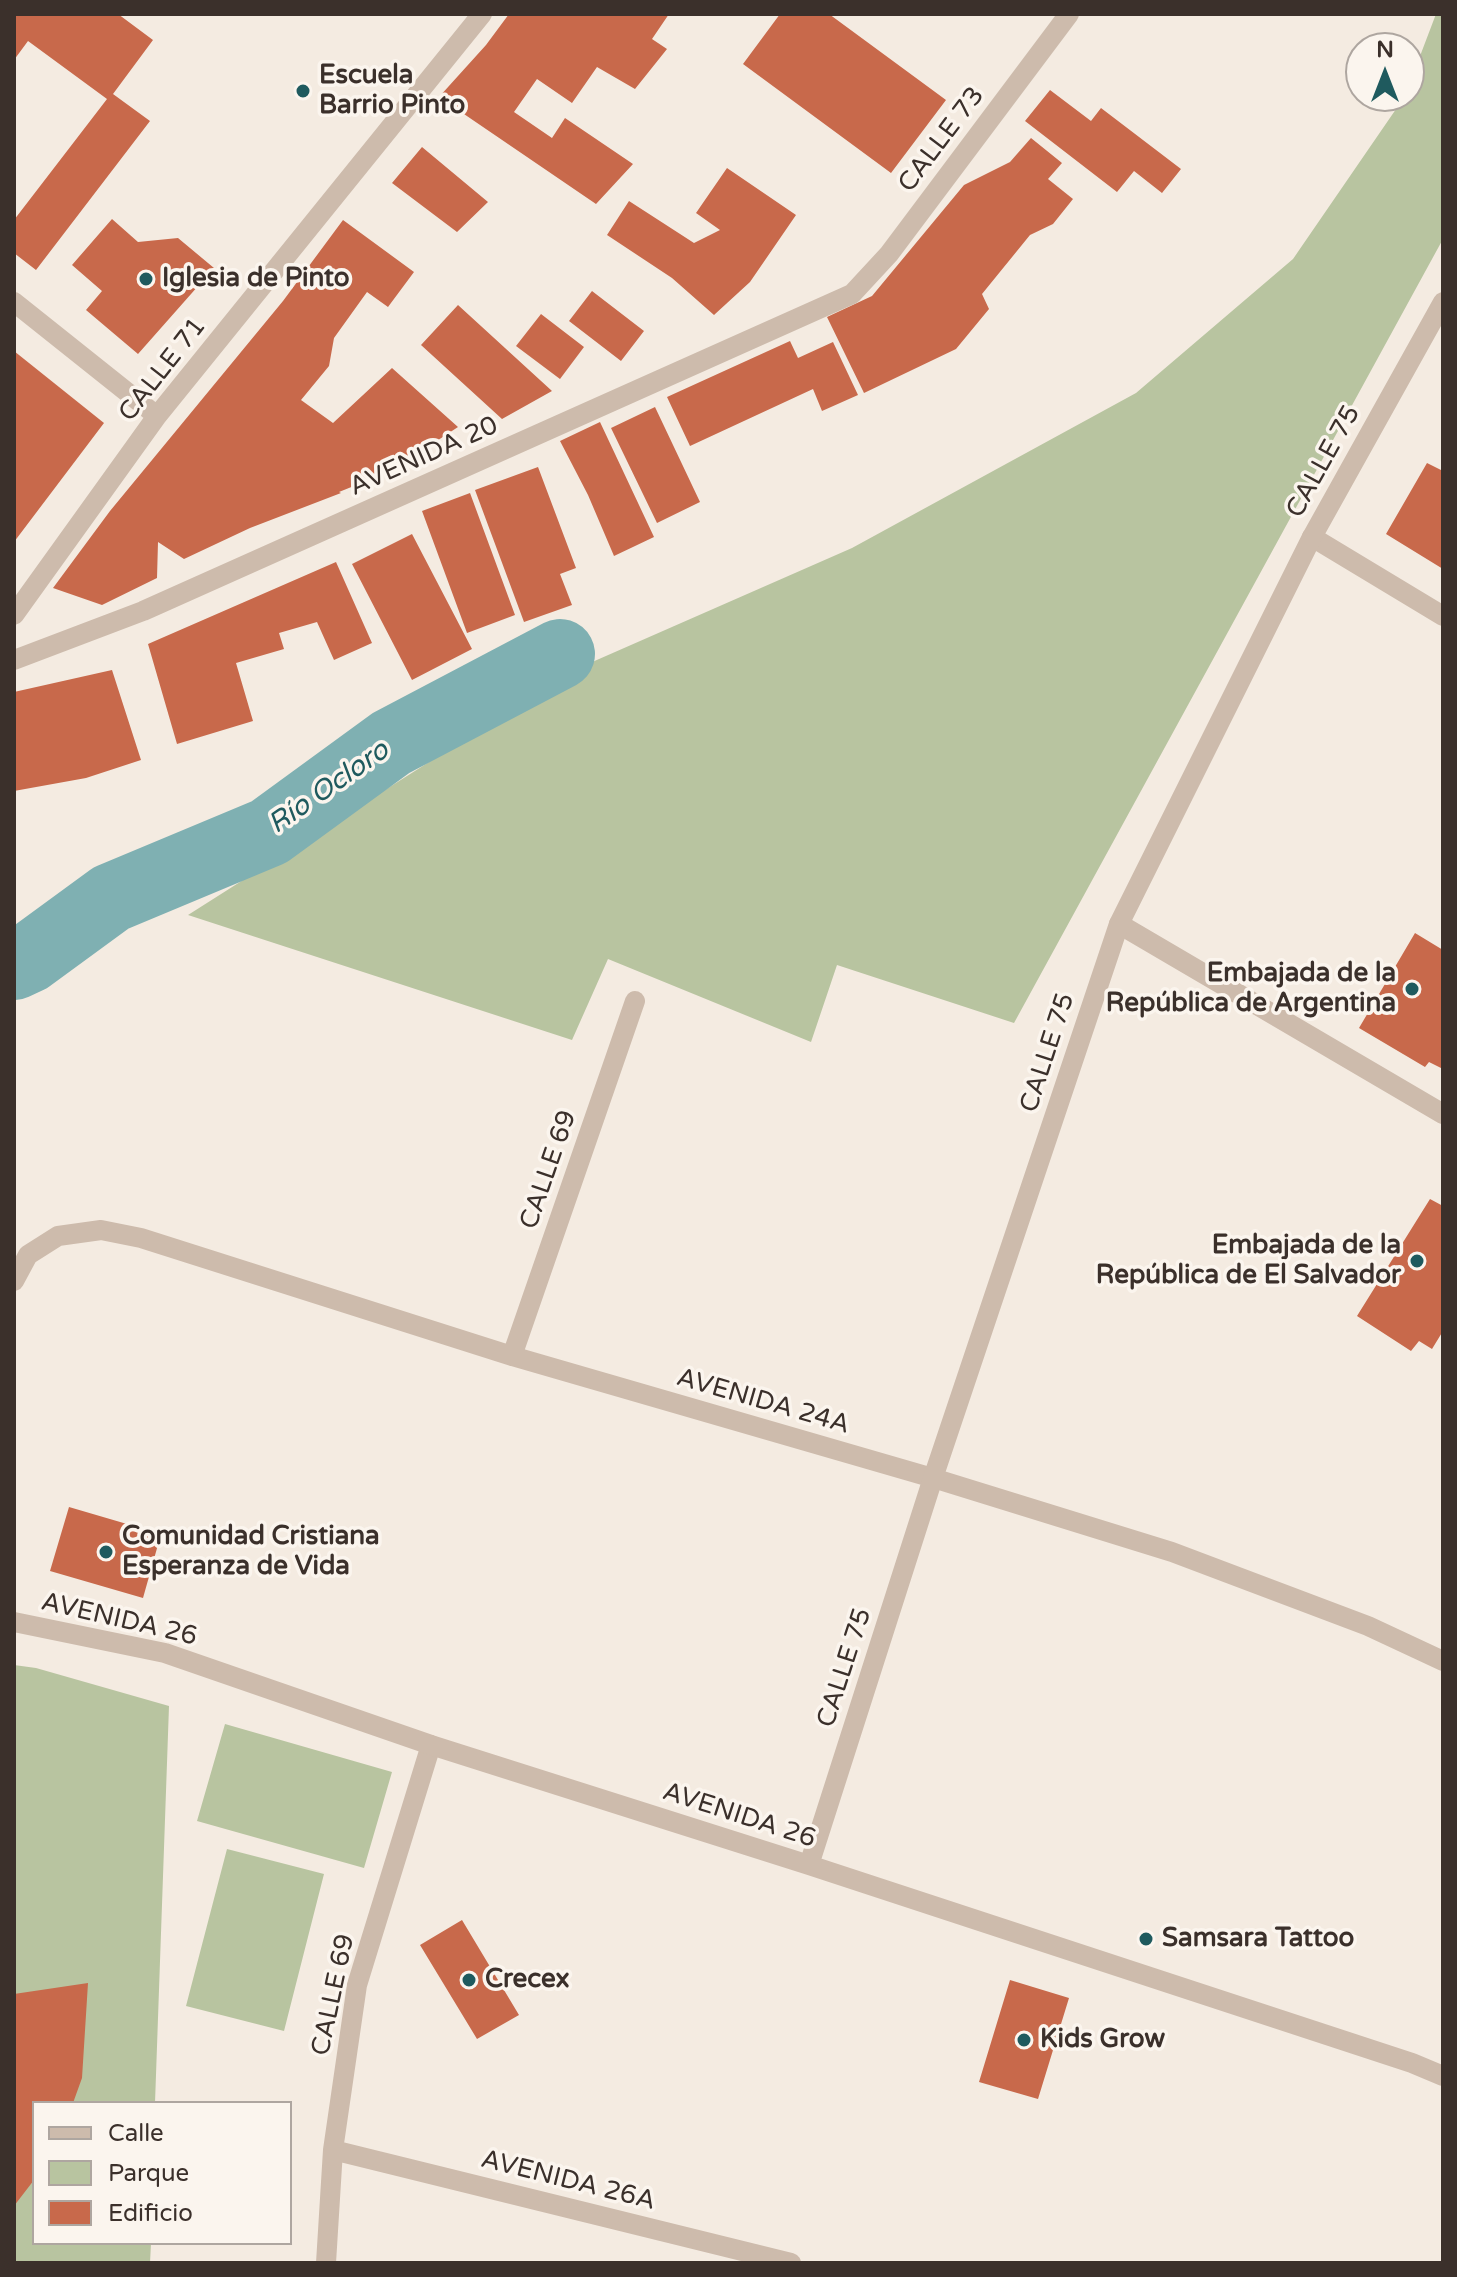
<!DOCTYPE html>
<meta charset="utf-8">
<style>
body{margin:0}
#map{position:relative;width:1457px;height:2277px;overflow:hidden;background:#f4ebe1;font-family:"Varela Round",sans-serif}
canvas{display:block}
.frame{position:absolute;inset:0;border:16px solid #3b302b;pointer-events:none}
.legend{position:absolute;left:32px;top:2101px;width:260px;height:144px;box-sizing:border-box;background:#fbf5ee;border:2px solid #aea6a0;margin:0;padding:10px 14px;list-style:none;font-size:24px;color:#3b302b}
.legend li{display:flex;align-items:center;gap:16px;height:40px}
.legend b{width:40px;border:2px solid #aea6a0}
.north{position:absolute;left:1345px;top:32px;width:80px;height:80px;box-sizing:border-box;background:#fbf5ee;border:2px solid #aea6a0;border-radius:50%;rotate:0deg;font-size:22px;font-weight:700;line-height:32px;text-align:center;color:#3b302b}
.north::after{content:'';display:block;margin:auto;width:28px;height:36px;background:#1f5a5e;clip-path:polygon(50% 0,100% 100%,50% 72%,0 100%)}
</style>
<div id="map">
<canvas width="1457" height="2277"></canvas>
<div class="frame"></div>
<ul class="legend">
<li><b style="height:10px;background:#cdbbac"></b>Calle</li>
<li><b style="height:22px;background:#b8c4a0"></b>Parque</li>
<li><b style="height:22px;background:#c8694b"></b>Edificio</li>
</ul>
<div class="north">N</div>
</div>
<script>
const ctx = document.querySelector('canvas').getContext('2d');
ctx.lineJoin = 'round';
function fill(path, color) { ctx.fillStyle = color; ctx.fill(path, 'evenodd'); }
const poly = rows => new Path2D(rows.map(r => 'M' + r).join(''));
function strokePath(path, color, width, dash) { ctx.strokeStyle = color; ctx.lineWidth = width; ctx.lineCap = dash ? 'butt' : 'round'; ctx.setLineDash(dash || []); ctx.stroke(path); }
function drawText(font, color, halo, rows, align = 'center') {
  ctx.font = font + ' "Varela Round",sans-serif'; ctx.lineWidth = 7; ctx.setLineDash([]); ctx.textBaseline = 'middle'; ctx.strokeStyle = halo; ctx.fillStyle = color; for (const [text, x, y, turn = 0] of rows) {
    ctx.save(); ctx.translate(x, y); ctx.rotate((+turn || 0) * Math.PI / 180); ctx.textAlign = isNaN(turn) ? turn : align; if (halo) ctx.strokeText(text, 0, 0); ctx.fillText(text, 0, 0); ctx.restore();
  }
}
fill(poly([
 [1436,14,1443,14,1443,239,1014,1023,837,965,811,1042,608,959,572,1040,188,915,574,670,852,548,1136,393,1293,259,1405,96,1409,96,1409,85],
 [14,1665,36,1668,169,1706,155,2103,34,2103,34,2243,151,2243,150,2263,14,2263],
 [225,1724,392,1772,364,1868,197,1821],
 [227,1849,324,1874,284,2031,186,2006]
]), '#b8c4a0');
strokePath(poly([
 [14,965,29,958,111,898,269,832,391,743,560,654]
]), '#7fb0b2', 70);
fill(poly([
 [14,14,118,14,153,40,113,94,150,121,36,270,14,253,14,220,107,99,28,41,14,60],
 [509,14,669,14,652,39,667,49,635,89,597,67,572,103,537,79,514,112,552,138,565,118,633,164,596,204,439,97,486,45],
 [780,14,829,14,946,100,891,173,743,64],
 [1050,90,1091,121,1101,108,1181,169,1162,193,1134,171,1117,192,1025,121],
 [1031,138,1062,163,1048,179,1073,199,1053,224,1030,235,982,294,989,309,956,349,864,393,827,317,872,296,964,185,1010,162],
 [422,147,488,202,457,232,392,183],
 [727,168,796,215,750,282,714,315,672,278,607,235,629,201,694,243,720,230,696,213],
 [112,219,138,242,178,238,214,268,138,354,86,310,102,291,72,265],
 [343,220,414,272,388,307,367,292,334,338,329,366,301,400,333,423,392,368,458,427,391,471,339,492,341,493,250,528,184,559,158,542,157,578,102,605,53,588,110,511,283,301],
 [592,291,644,331,621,361,569,321],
 [458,305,552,391,502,419,421,345],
 [541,314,584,347,560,379,516,346],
 [790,341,798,358,833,342,858,395,822,411,813,389,690,446,667,397],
 [14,351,104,423,14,542],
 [655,407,700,502,657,523,611,428],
 [600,422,654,537,614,556,588,495,560,441],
 [1427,463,1443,471,1443,569,1386,534],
 [538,467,576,568,560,574,572,605,524,622,475,490],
 [470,493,515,615,467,633,422,511],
 [412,534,472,649,412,680,352,564],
 [336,562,372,643,334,660,317,622,279,633,284,649,236,663,253,721,177,744,148,644],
 [112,670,141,760,86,778,14,791,14,692],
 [1415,933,1443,950,1443,1069,1429,1062,1425,1067,1359,1028],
 [1430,1199,1443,1206,1443,1331,1432,1349,1419,1341,1411,1351,1357,1316],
 [69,1507,161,1534,143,1598,50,1571],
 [462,1920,519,2015,477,2039,420,1945],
 [1010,1980,1069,1998,1038,2099,979,2082],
 [88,1983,82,2078,73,2103,34,2103,34,2180,14,2206,14,1994]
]), '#c8694b');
strokePath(poly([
 [14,302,157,416],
 [1312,537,1443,616],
 [14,615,157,416,482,14],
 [14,660,143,611,852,294,889,254,1069,14],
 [1119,924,1443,1114],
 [14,1281,28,1255,58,1236,101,1230,141,1238,512,1356,933,1478,1172,1552,1368,1626,1443,1661],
 [512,1356,635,1001],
 [333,2150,791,2263],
 [326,2263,333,2150,357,1985,431,1745]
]), '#cdbbac', 20);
strokePath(poly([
 [14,1622,165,1653,431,1745,809,1865,1412,2063,1443,2076],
 [809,1865,933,1478,1119,924,1312,537,1443,302]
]), '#cdbbac', 20);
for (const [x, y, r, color] of [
 [303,91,8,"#1f5a5e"],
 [146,279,8,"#1f5a5e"],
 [1412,989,8,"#1f5a5e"],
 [1417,1261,8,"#1f5a5e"],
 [106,1552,8,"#1f5a5e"],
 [1146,1939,8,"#1f5a5e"],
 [469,1980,8,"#1f5a5e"],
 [1024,2040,8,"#1f5a5e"]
]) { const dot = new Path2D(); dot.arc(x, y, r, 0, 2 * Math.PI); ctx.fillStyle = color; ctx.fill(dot); strokePath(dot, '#fbf5ee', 3); }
drawText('bold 26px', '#3b302b', '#fbf5ee', [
 ["Escuela",319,76],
 ["Barrio Pinto",319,106],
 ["Iglesia de Pinto",162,279],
 ["Embajada de la",1396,974,"right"],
 ["República de Argentina",1396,1004,"right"],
 ["Embajada de la",1401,1246,"right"],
 ["República de El Salvador",1401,1276,"right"],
 ["Comunidad Cristiana",122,1537],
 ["Esperanza de Vida",122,1567],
 ["Samsara Tattoo",1162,1939],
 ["Crecex",485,1980],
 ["Kids Grow",1040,2040]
], 'left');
drawText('26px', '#3b302b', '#fbf5ee', [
 ["CALLE 73",942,140,-53],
 ["CALLE 71",163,370,-52],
 ["AVENIDA 20",424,457,-24],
 ["CALLE 75",1324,462,-61],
 ["CALLE 75",1048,1053,-72],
 ["CALLE 69",549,1170,-71],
 ["AVENIDA 24A",763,1402,16],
 ["AVENIDA 26",119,1620,13],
 ["CALLE 75",845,1668,-72],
 ["AVENIDA 26",739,1816,18],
 ["CALLE 69",334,1995,-78],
 ["AVENIDA 26A",568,2181,14]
]);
drawText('italic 28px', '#1f5a5e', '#fbf5ee', [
 ["Río Ocloro",329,788,-35]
]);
</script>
